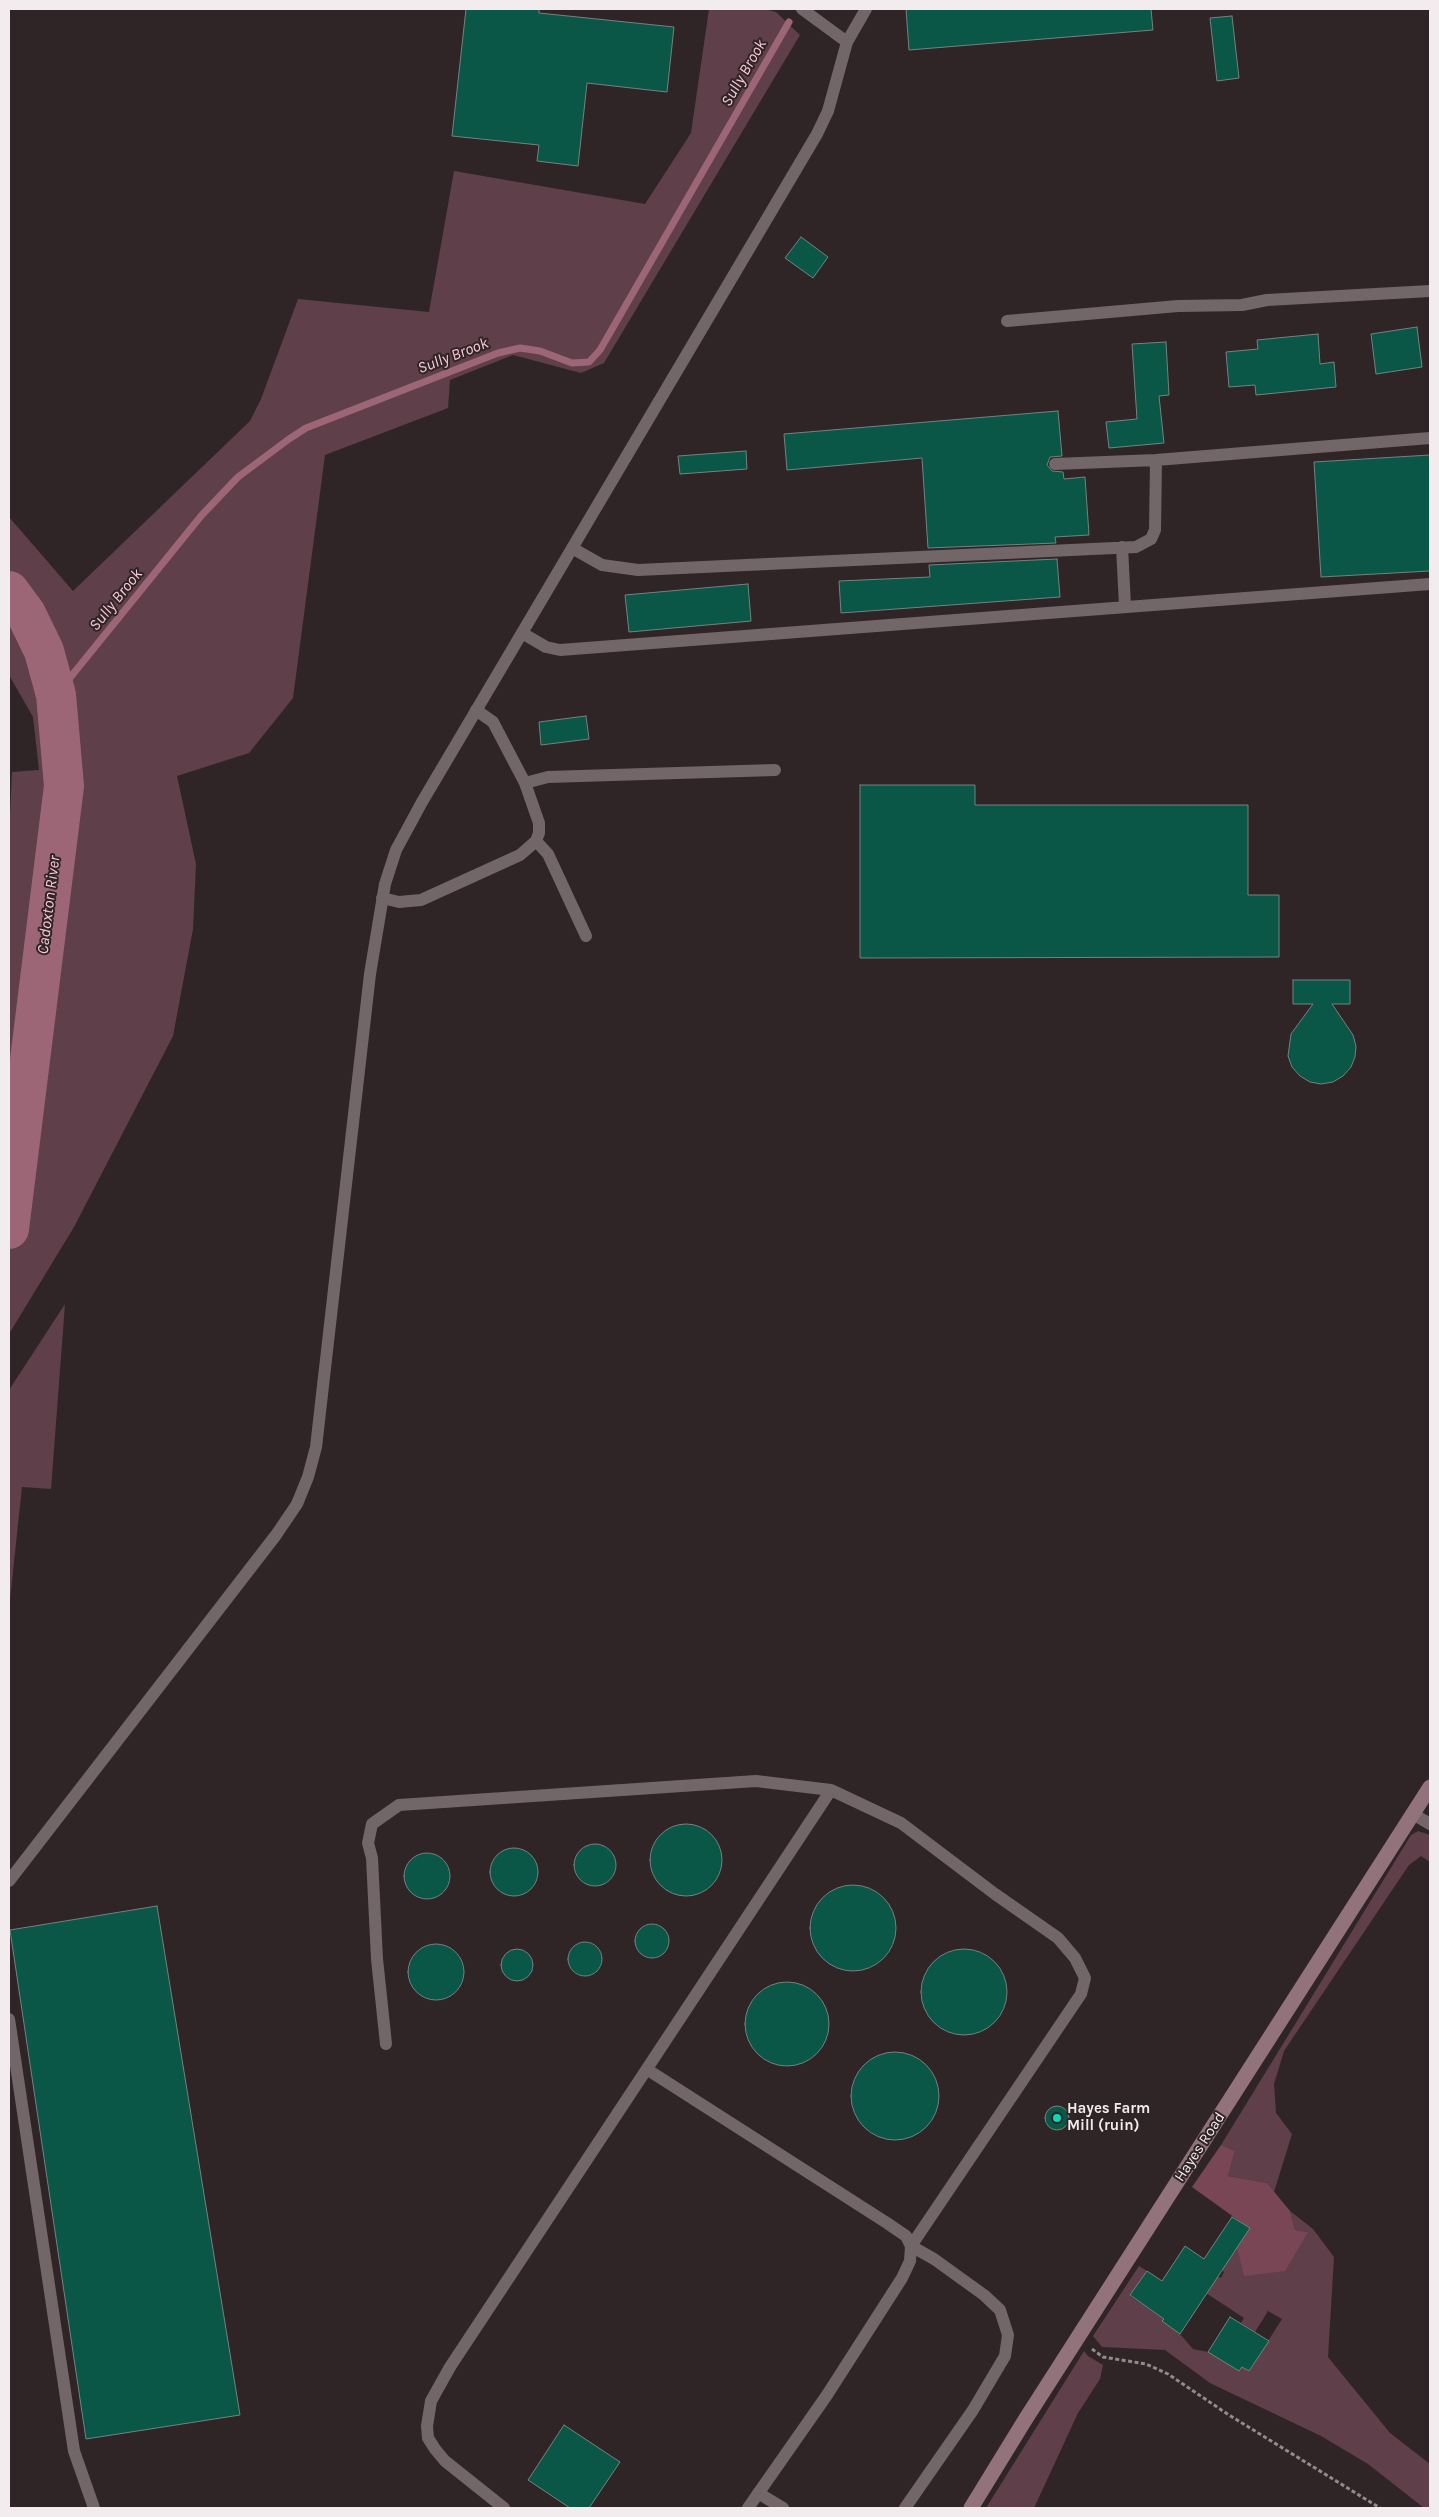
<!DOCTYPE html>
<style>
body{margin:0}
#map{position:relative;width:1439px;height:2517px;overflow:hidden;background:#2f2527;font-family:Karla,sans-serif}
canvas{display:block}
.frame{position:absolute;inset:0;border:10px solid #f3ecee;pointer-events:none}
</style>
<div id="map">
<canvas width="1439" height="2517"></canvas>
<div class="frame"></div>
</div>
<script>
const ctx = document.querySelector('canvas').getContext('2d');
ctx.lineJoin = 'round';
function fill(path, color) { ctx.fillStyle = color; ctx.fill(path, 'evenodd'); }
const poly = rows => new Path2D(rows.map(r => 'M' + r).join(''));
function strokePath(path, color, width, dash) { ctx.strokeStyle = color; ctx.lineWidth = width; ctx.lineCap = dash ? 'butt' : 'round'; ctx.setLineDash(dash || []); ctx.stroke(path); }
function drawText(font, color, halo, rows, align = 'center') {
  ctx.font = font + ' Karla,sans-serif'; ctx.lineWidth = 4; ctx.setLineDash([]); ctx.textBaseline = 'middle'; ctx.strokeStyle = halo; ctx.fillStyle = color; for (const [text, x, y, turn = 0] of rows) {
    ctx.save(); ctx.translate(x, y); ctx.rotate((+turn || 0) * Math.PI / 180); ctx.textAlign = isNaN(turn) ? turn : align; if (halo) ctx.strokeText(text, 0, 0); ctx.fillText(text, 0, 0); ctx.restore();
  }
}
fill(poly([
 [709,9,764,9,776,12,800,35,604,363,581,373,513,355,450,380,448,408,325,455,293,698,249,753,177,776,196,864,193,929,173,1036,74,1227,9,1334,9,836,12,772,39,770,33,717,9,675,9,517,73,591,250,421,261,399,298,299,429,312,454,171,645,204,691,133],
 [65,1304,51,1489,22,1487,9,1609,9,1390],
 [1418,1831,1430,1835,1430,1862,1421,1856,1409,1865,1284,2051,1274,2084,1276,2113,1292,2134,1274,2192,1267,2183,1228,2176,1235,2151,1221,2145,1411,1835],
 [1290,2211,1313,2229,1334,2257,1328,2357,1390,2433,1430,2464,1430,2508,1424,2508,1368,2464,1321,2436,1210,2383,1165,2350,1102,2347,1093,2336,1139,2266,1147,2271,1130,2296,1164,2319,1162,2321,1180,2334,1193,2349,1208,2352,1239,2371,1242,2367,1249,2371,1282,2319,1268,2311,1255,2332,1241,2323,1244,2318,1206,2293,1217,2276,1221,2278,1224,2272,1222,2270,1237,2247,1308,2232,1295,2230],
 [1084,2351,1088,2356,1103,2365,1100,2379,1078,2413,1034,2508,986,2508]
]), '#5f3f49');
fill(poly([
 [1221,2145,1235,2151,1228,2176,1267,2183,1290,2211,1295,2230,1308,2232,1285,2271,1244,2276,1237,2247,1249,2228,1192,2187]
]), '#794656');
strokePath(poly([
 [56,695,201,516,238,477,289,439,306,428,498,353,520,348,540,351,572,363,589,362,600,350,789,22]
]), '#9c6677', 7);
strokePath(poly([
 [9,591,26,614,44,651,56,695,64,786,9,1229]
]), '#9c6677', 40);
const building = poly([
 [466,9,539,9,539,13,674,27,667,92,587,83,578,166,537,161,539,145,452,136,466,9],
 [906,9,1151,9,1153,30,909,50,906,9],
 [1232,16,1239,78,1217,81,1210,18,1232,16],
 [801,237,828,257,813,278,785,258,801,237],
 [1417,327,1422,367,1376,374,1371,334,1417,327],
 [1318,334,1320,364,1334,362,1336,387,1256,395,1255,385,1229,387,1226,352,1258,349,1257,340,1318,334],
 [1166,342,1169,395,1159,396,1164,443,1109,448,1106,422,1137,419,1132,344,1166,342],
 [1058,411,1062,456,1050,457,1047,465,1052,471,1063,472,1064,479,1085,477,1089,535,1055,537,1056,543,928,548,922,458,787,470,784,434,1058,411],
 [746,451,747,469,680,474,678,456,746,451],
 [1430,455,1430,571,1321,577,1314,462,1430,455],
 [1057,559,1060,597,841,613,839,581,930,577,929,565,1057,559],
 [748,584,751,621,629,632,625,595,748,584],
 [586,716,589,739,541,745,539,722,586,716],
 [860,785,975,785,975,805,1248,805,1248,895,1279,895,1279,957,860,958,860,785],
 [1293,980,1350,980,1350,1004,1332,1004,1353,1035,1356,1046,1355,1057,1351,1067,1343,1076,1333,1082,1321,1084,1310,1082,1300,1076,1292,1067,1288,1056,1291,1034,1313,1004,1293,1004,1293,980],
 '650 1860a36 36 0 1 1 72 0a36 36 0 1 1-72 0Z',
 '574 1865a21 21 0 1 1 42 0a21 21 0 1 1-42 0Z',
 '490 1872a24 24 0 1 1 48 0a24 24 0 1 1-48 0Z',
 '404 1876a23 23 0 1 1 46 0a23 23 0 1 1-46 0Z',
 '810 1928a43 43 0 1 1 86 0a43 43 0 1 1-86 0Z',
 [157,1906,240,2415,86,2439,10,1930,157,1906],
 '635 1941a17 17 0 1 1 34 0a17 17 0 1 1-34 0Z',
 '568 1959a17 17 0 1 1 34 0a17 17 0 1 1-34 0Z',
 '408 1972a28 28 0 1 1 56 0a28 28 0 1 1-56 0Z',
 '501 1965a16 16 0 1 1 32 0a16 16 0 1 1-32 0Z',
 '921 1992a43 43 0 1 1 86 0a43 43 0 1 1-86 0Z',
 '745 2024a42 42 0 1 1 84 0a42 42 0 1 1-84 0Z',
 '851 2096a44 44 0 1 1 88 0a44 44 0 1 1-88 0Z',
 '1045 2118a12 12 0 1 1 24 0a12 12 0 1 1-24 0Z',
 [1232,2217,1250,2228,1180,2334,1162,2321,1164,2319,1130,2295,1147,2271,1162,2281,1185,2246,1204,2259,1232,2217],
 [1230,2317,1269,2341,1249,2371,1242,2367,1239,2371,1208,2352,1230,2317],
 [564,2425,620,2462,589,2508,570,2508,528,2480,564,2425]
]);
fill(building, '#0a5748');
strokePath(building, '#75827e', 1);
strokePath(poly([
 [1092,2349,1103,2357,1146,2364,1168,2374,1229,2415,1380,2508]
]), '#938a8c', 3, [4, 2.5]);
strokePath(poly([
 [802,9,847,42],
 [1007,321,1178,306,1242,305,1267,300,1430,291],
 [1055,464,1156,460,1430,438],
 [1122,547,1125,606],
 [572,548,602,565,638,570,1136,547,1151,539,1155,530,1156,460],
 [522,633,546,647,560,650,1430,584],
 [525,783,548,777,775,770],
 [536,841,548,854,586,936],
 [382,898,399,902,421,900,520,855,536,841,539,833,539,823,525,783,493,722,476,710],
 [1413,1814,1430,1824],
 [9,1881,276,1535,297,1504,308,1477,316,1447,370,974,385,884,396,850,422,802,817,134,828,111,847,42,866,9],
 [9,2019,74,2451,94,2508],
 [386,2044,377,1959,372,1858,368,1843,372,1824,399,1805,756,1781,831,1790,901,1823,995,1894,1058,1938,1075,1958,1085,1978,1081,1994,911,2246,934,2259,984,2295,1000,2310,1008,2335,1005,2356,973,2410,905,2508],
 [648,2070,887,2223,906,2236,911,2246,910,2261,902,2278,827,2395,748,2508],
 [758,2493,783,2508],
 [504,2508,445,2461,435,2449,428,2438,427,2426,431,2401,450,2367,831,1790]
]), '#726669', 12);
strokePath(poly([
 [971,2508,1025,2420,1430,1787]
]), '#92737c', 15);
for (const [x, y, r, color] of [
 [1057,2118,5,"#11d5b4"]
]) { const dot = new Path2D(); dot.arc(x, y, r, 0, 2 * Math.PI); ctx.fillStyle = color; ctx.fill(dot); strokePath(dot, '#2f2527', 2); }
drawText('bold 15px', '#f3ecee', '#2f2527', [
 ["Hayes Farm",1067,2109],
 ["Mill (ruin)",1067,2126]
], 'left');
drawText('15px', '#f3ecee', '#2f2527', [
 ["Hayes Road",1200,2147,-57]
]);
drawText('italic 16px', '#fac6d5', '#2f2527', [
 ["Sully Brook",744,73,-60],
 ["Sully Brook",453,356,-21],
 ["Sully Brook",116,600,-51],
 ["Cadoxton River",49,905,-83]
]);
</script>
